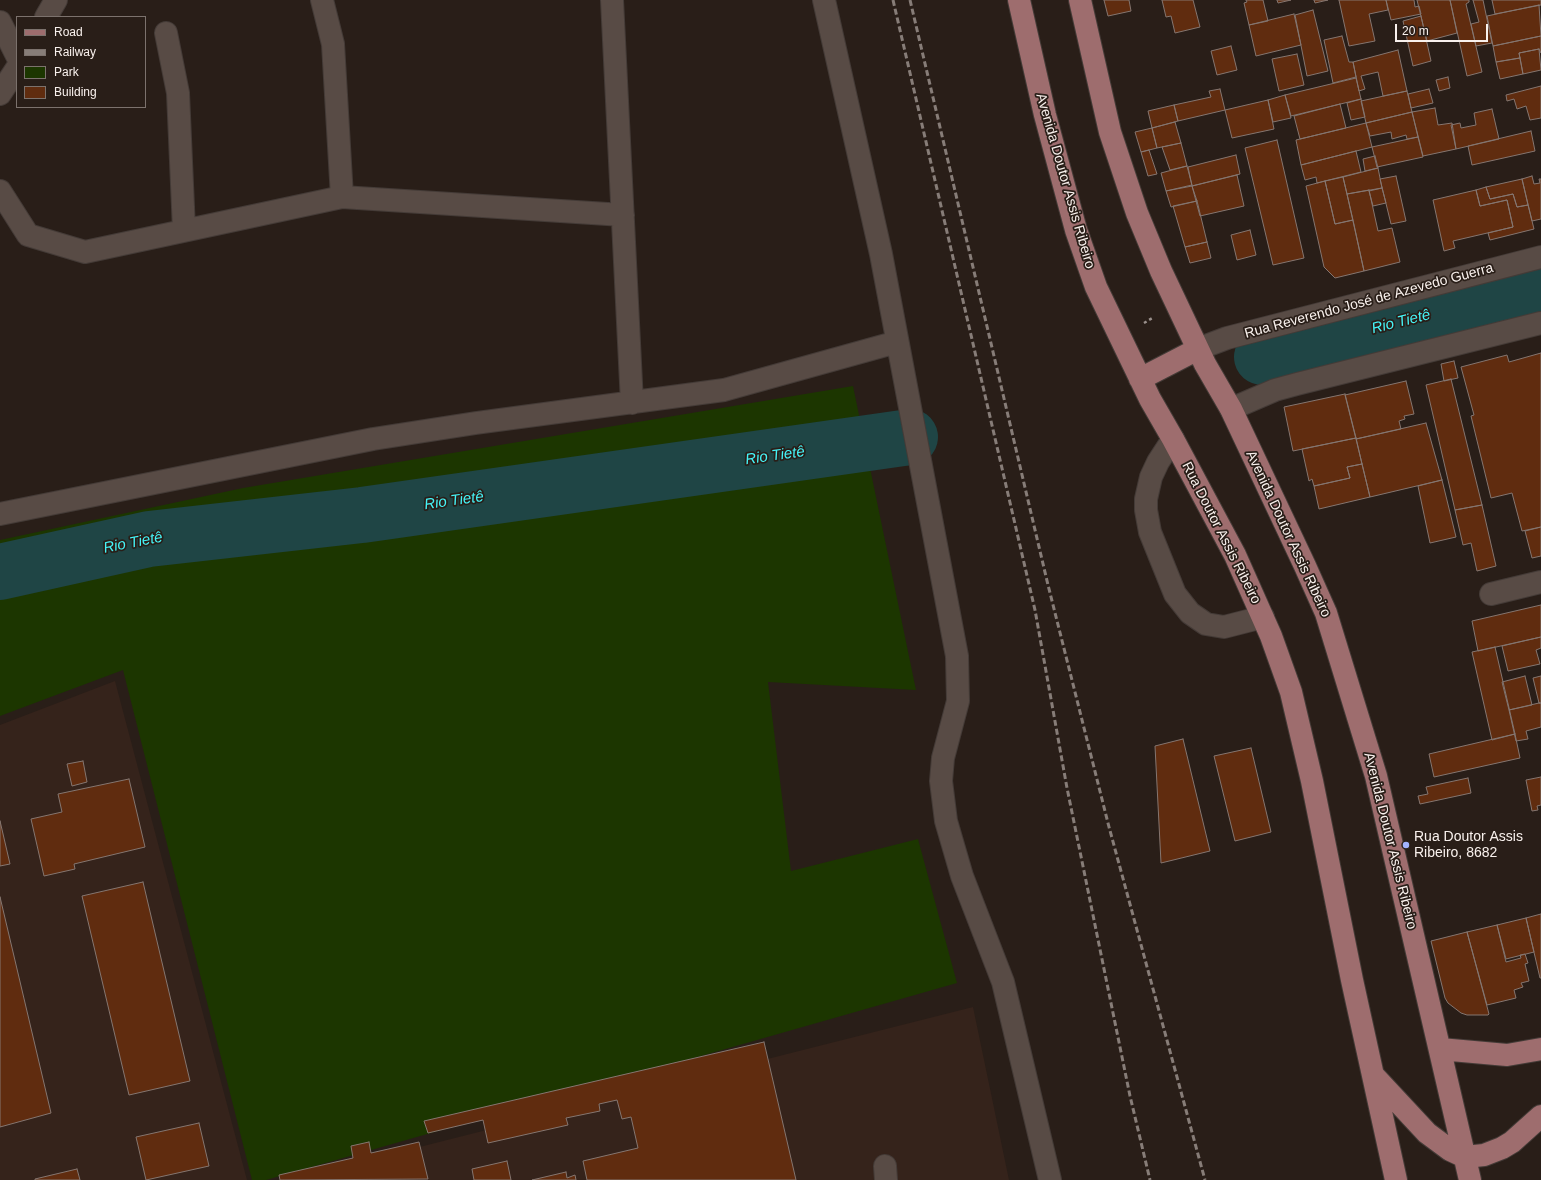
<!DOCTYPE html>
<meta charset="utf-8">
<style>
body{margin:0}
#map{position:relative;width:1541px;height:1180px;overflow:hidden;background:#291e18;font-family:Arial,sans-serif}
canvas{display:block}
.legend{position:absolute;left:16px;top:16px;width:130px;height:92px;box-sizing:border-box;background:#291e18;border:1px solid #7c726d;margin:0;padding:5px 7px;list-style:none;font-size:12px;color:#f9f1ed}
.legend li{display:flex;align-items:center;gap:8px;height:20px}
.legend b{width:20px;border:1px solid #7c726d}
.scale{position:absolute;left:1395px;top:24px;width:93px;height:18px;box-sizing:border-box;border:2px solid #f9f1ed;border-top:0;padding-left:5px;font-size:12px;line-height:14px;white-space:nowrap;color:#f9f1ed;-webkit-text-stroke:3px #291e18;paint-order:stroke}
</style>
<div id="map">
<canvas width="1541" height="1180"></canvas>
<ul class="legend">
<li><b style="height:5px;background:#9e6d6e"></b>Road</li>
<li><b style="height:5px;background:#877d78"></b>Railway</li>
<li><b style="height:11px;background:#1c3600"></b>Park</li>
<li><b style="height:11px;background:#602c0f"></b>Building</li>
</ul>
<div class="scale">20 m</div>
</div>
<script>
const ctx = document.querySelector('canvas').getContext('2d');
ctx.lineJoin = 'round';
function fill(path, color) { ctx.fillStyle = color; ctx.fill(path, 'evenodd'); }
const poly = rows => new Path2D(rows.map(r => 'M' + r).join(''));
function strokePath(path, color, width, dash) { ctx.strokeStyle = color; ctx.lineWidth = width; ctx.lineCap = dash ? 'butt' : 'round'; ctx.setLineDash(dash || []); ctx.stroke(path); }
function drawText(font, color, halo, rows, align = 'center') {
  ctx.font = font + ' Arial,sans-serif'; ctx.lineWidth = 3.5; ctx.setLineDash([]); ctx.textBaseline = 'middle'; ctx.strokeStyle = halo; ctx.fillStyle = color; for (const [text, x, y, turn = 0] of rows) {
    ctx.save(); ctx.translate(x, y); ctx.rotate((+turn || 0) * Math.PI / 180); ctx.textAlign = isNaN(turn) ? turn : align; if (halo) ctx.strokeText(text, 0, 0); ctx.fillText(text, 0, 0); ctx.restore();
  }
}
fill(poly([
 [115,681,247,1180,0,1180,0,725],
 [973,1007,1009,1180,289,1180]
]), '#35231b');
fill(poly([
 [853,386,916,690,768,682,791,871,918,839,957,983,266,1180,252,1180,123,670,0,716,0,540,243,488]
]), '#1c3600');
strokePath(poly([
 [1262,357,1541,286],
 [0,572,149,539,362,515,910,437]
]), '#1f4545', 56);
const building = poly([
 [1104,0,1129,0,1131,11,1108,16,1104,0],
 [1162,0,1193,0,1200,27,1175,33,1171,16,1166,17,1162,0],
 [1246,0,1263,0,1268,21,1249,25,1244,3,1247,2,1246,0],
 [1277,0,1291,0,1278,3,1277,0],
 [1314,0,1328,0,1315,3,1314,0],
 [1339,0,1386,0,1388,10,1369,14,1375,41,1349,46,1339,0],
 [1386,0,1414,0,1415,7,1419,6,1421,14,1391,20,1386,0],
 [1417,0,1450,0,1457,33,1427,41,1417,0],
 [1450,0,1469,0,1469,2,1466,4,1482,72,1467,76,1450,0],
 [1473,0,1483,0,1492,43,1476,46,1471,24,1479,22,1473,0],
 [1492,0,1541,0,1541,5,1495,14,1492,0],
 [1539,5,1541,36,1493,46,1487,16,1539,5],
 [1313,10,1328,71,1307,76,1295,15,1313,10],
 [1294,14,1301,45,1256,56,1249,25,1294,14],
 [1421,16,1431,61,1413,66,1403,21,1421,16],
 [1342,36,1349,62,1353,62,1356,77,1333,83,1324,40,1342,36],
 [1541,36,1541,53,1539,49,1519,53,1520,58,1496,62,1493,46,1541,36],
 [1231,46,1237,70,1217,75,1211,51,1231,46],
 [1539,49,1541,70,1523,74,1519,53,1539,49],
 [1398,50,1407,91,1383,96,1378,72,1361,76,1365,89,1359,91,1353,62,1398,50],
 [1297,54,1304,85,1279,91,1272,59,1297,54],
 [1520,58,1523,74,1500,79,1496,62,1520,58],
 [1448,77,1450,88,1439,91,1436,80,1448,77],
 [1356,78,1361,99,1291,116,1285,95,1356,78],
 [1541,86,1541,118,1530,120,1526,106,1517,109,1514,99,1507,101,1506,95,1541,86],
 [1220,89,1225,110,1178,121,1174,105,1211,97,1209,91,1220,89],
 [1429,89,1433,103,1411,108,1408,94,1429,89],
 [1407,91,1412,112,1366,123,1361,101,1407,91],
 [1285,95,1291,118,1273,122,1268,100,1285,95],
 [1361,99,1365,117,1351,120,1347,103,1361,99],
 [1268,100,1274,129,1232,138,1225,110,1268,100],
 [1340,104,1346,128,1300,139,1294,116,1340,104],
 [1174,105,1178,121,1152,128,1148,111,1174,105],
 [1435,108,1438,125,1452,123,1456,149,1423,156,1412,112,1435,108],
 [1492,109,1499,139,1456,149,1451,125,1460,123,1461,128,1476,125,1474,113,1492,109],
 [1412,112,1418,137,1407,139,1406,135,1392,139,1391,132,1370,136,1366,123,1412,112],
 [1175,122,1181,143,1157,148,1152,128,1175,122],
 [1366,123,1372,147,1301,165,1296,140,1366,123],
 [1152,128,1157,148,1141,152,1135,132,1152,128],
 [1531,131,1535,151,1472,165,1468,146,1531,131],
 [1418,137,1423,157,1377,167,1372,147,1418,137],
 [1277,140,1304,258,1273,265,1245,148,1277,140],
 [1181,143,1187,166,1170,170,1162,147,1181,143],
 [1149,150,1157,174,1148,176,1141,152,1149,150],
 [1356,151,1361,172,1317,183,1316,177,1305,180,1301,165,1356,151],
 [1236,155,1240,174,1192,186,1188,167,1236,155],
 [1375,156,1378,168,1365,171,1363,159,1375,156],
 [1187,166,1192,185,1166,191,1161,173,1187,166],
 [1378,168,1382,188,1347,194,1343,177,1378,168],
 [1237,175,1244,206,1200,216,1192,186,1237,175],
 [1396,176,1406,221,1391,224,1380,179,1396,176],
 [1532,176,1534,184,1540,183,1539,179,1541,179,1541,219,1532,221,1522,179,1532,176],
 [1343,177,1353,220,1335,224,1325,181,1343,177],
 [1522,179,1528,205,1517,207,1513,194,1490,199,1486,187,1522,179],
 [1325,181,1335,224,1353,220,1364,271,1335,278,1324,267,1306,186,1325,181],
 [1192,186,1197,201,1171,207,1166,191,1192,186],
 [1486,187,1490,199,1513,194,1517,207,1528,205,1534,229,1490,240,1488,233,1513,227,1507,200,1480,206,1476,190,1486,187],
 [1382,188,1386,203,1373,206,1369,191,1382,188],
 [1369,190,1378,231,1392,228,1400,262,1364,271,1347,194,1369,190],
 [1476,190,1480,206,1507,200,1513,227,1453,241,1455,248,1444,251,1433,200,1476,190],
 [1197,201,1207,242,1185,247,1173,206,1197,201],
 [1250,230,1256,255,1237,260,1231,235,1250,230],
 [1207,242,1211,258,1190,263,1185,247,1207,242],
 [1541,353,1541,527,1522,531,1512,493,1491,498,1471,416,1474,415,1461,367,1507,355,1509,362,1541,353],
 [1454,361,1458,378,1444,381,1441,364,1454,361],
 [1451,379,1482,505,1455,510,1426,385,1451,379],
 [1406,381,1414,414,1404,416,1405,419,1399,421,1401,429,1356,439,1345,395,1406,381],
 [1345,394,1356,438,1293,451,1284,407,1345,394],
 [1426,423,1442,480,1370,497,1356,439,1426,423],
 [1356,438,1362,464,1347,467,1350,478,1314,486,1312,479,1309,481,1302,449,1356,438],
 [1362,464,1370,497,1319,509,1314,486,1350,478,1347,467,1362,464],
 [1442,480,1456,537,1430,543,1418,486,1442,480],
 [1482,505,1496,566,1477,571,1471,543,1463,545,1455,510,1482,505],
 [1541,527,1541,556,1532,558,1525,531,1541,527],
 [1541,605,1541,637,1478,651,1472,621,1541,605],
 [1541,637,1541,648,1536,650,1540,664,1508,671,1502,646,1541,637],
 [1495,647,1515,734,1492,740,1472,652,1495,647],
 [1525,676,1532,705,1509,710,1502,682,1525,676],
 [1541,676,1541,703,1539,703,1533,678,1541,676],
 [1539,703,1541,703,1541,727,1526,731,1528,739,1516,741,1509,710,1539,703],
 [1515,734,1520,758,1434,777,1429,754,1515,734],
 [1183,739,1210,851,1161,863,1155,746,1183,739],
 [1251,748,1271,832,1235,841,1214,756,1251,748],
 [83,761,87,782,72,786,67,764,83,761],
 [1541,777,1541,805,1537,806,1538,810,1532,811,1526,780,1541,777],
 [1468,778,1471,793,1420,804,1418,796,1428,794,1426,787,1468,778],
 [129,779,145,847,74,864,75,869,44,876,31,819,62,812,58,794,129,779],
 [0,821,10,864,0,866,0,821],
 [143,882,190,1081,129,1095,82,896,143,882],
 [0,897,51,1113,0,1127,0,897],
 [1541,914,1541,978,1540,978,1526,918,1541,914],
 [1526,918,1534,952,1506,959,1497,925,1526,918],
 [1497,925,1506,962,1521,958,1520,955,1525,954,1528,963,1525,964,1529,981,1521,983,1523,987,1514,990,1516,998,1487,1005,1467,932,1497,925],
 [1467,932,1489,1014,1488,1015,1467,1015,1461,1013,1448,1003,1445,998,1431,941,1467,932],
 [764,1042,796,1180,587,1180,583,1161,638,1148,631,1117,622,1119,617,1100,599,1104,600,1111,566,1118,568,1125,488,1143,483,1120,428,1133,424,1121,764,1042],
 [199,1123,209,1166,146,1180,136,1137,199,1123],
 [369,1142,371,1153,419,1142,428,1179,280,1180,279,1175,353,1158,351,1146,369,1142],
 [507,1161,511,1180,474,1180,472,1169,507,1161],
 [77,1169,80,1180,35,1180,35,1179,77,1169],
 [566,1172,567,1178,575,1175,576,1180,532,1180,566,1172]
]);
fill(building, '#602c0f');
strokePath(building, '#857670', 1);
const minor = poly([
 [322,0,333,44,342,197],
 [612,0,632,403],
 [824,0,881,254,957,656,958,701,943,758,941,781,946,821,962,876,1003,982,1050,1180],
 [46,17,56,0],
 [0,22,17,56],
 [166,33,178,93,184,230],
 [0,94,17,68],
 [0,191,28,235,85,252,342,197,623,215],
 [1198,349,1227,338,1541,257],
 [1231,409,1275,390,1297,384,1541,323],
 [1173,439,1158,462,1151,477,1146,499,1146,510,1150,532,1175,594,1190,613,1206,624,1224,627,1263,617],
 [0,514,373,439,476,423,724,390,897,342],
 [1491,594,1541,582],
 [885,1166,886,1180]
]);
const major = poly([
 [1019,0,1045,115,1076,230,1096,287,1150,399,1173,439,1235,555,1271,636,1291,692,1312,781,1352,980,1396,1180],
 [1080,0,1110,132,1137,213,1161,271,1205,364,1231,409,1305,566,1326,613,1376,776,1470,1180],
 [1140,379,1198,349],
 [1440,1049,1507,1055,1541,1049],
 [1373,1075,1427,1133,1450,1150,1465,1157,1484,1155,1502,1148,1512,1142,1541,1116]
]);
strokePath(minor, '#443b37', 24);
strokePath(major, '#443b37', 24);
strokePath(poly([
 [1144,323,1154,317]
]), '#9b918d', 2.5, [3, 3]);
strokePath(minor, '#584b45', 22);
strokePath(major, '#9e6d6e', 22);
strokePath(poly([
 [893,0,1035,610,1067,788,1130,1096,1150,1180],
 [910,0,1048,585,1109,827,1205,1180]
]), '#877d78', 3, [6, 3]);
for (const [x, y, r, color] of [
 [1406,845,4,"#a2b2fd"]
]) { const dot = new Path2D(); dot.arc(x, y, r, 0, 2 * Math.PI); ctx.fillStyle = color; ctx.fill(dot); strokePath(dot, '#291e18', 1.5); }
drawText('14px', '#f9f1ed', '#291e18', [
 ["Avenida Doutor Assis Ribeiro",1065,181,74],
 ["Rua Reverendo José de Azevedo Guerra",1369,301,-15],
 ["Rua Doutor Assis Ribeiro",1221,533,63],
 ["Avenida Doutor Assis Ribeiro",1288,534,65],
 ["Avenida Doutor Assis Ribeiro",1390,841,76]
]);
drawText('14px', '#f9f1ed', '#291e18', [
 ["Rua Doutor Assis",1414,837],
 ["Ribeiro, 8682",1414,853]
], 'left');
drawText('italic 15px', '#45f4f7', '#291e18', [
 ["Rio Tietê",1401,322,-14],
 ["Rio Tietê",775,456,-8],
 ["Rio Tietê",454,501,-8],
 ["Rio Tietê",133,543,-11]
]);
</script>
